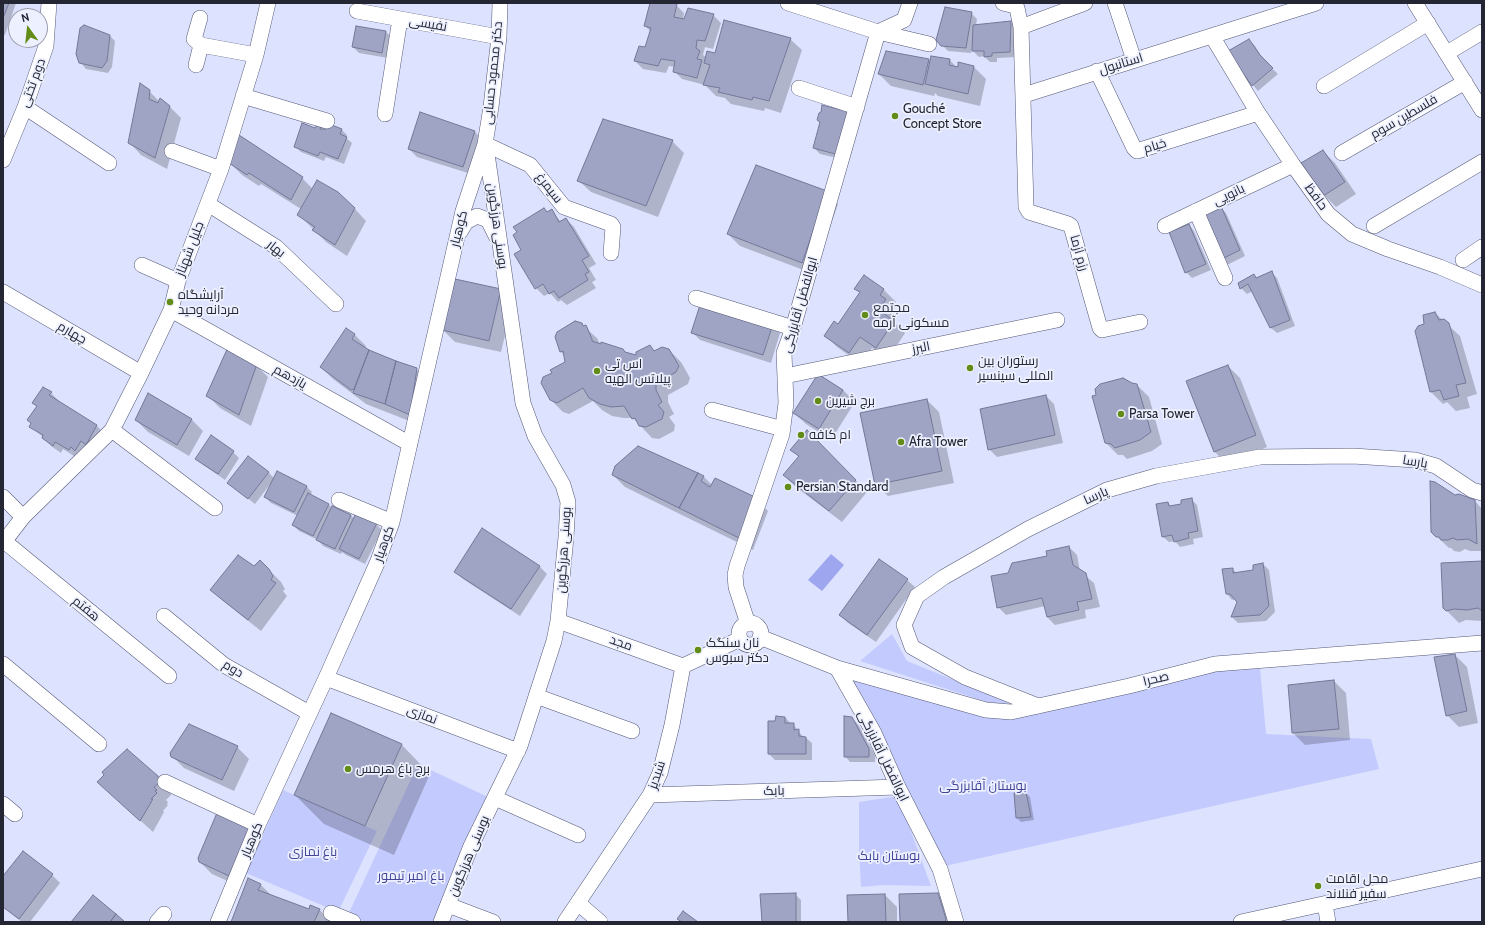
<!DOCTYPE html>
<meta charset="utf-8">
<style>
body{margin:0}
#map{position:relative;width:1485px;height:925px;overflow:hidden;background:#dde2fe;font-family:Cabin,sans-serif}
canvas{display:block}
.frame{position:absolute;inset:0;border:4px solid #242633;pointer-events:none}
.north{position:absolute;left:8px;top:8px;width:40px;height:40px;box-sizing:border-box;background:#edf0fe;border:1px solid #9d9fad;border-radius:50%;rotate:345deg;font-size:11px;font-weight:700;line-height:16px;text-align:center;color:#242633}
.north::after{content:'';display:block;margin:auto;width:14px;height:18px;background:#628b17;clip-path:polygon(50% 0,100% 100%,50% 72%,0 100%)}
</style>
<div id="map">
<canvas width="1485" height="925"></canvas>
<div class="frame"></div>
<div class="north">N</div>
</div>
<script>
const ctx = document.querySelector('canvas').getContext('2d');
ctx.lineJoin = 'round';
function fill(path, color) { ctx.fillStyle = color; ctx.fill(path, 'evenodd'); }
const poly = rows => new Path2D(rows.map(r => 'M' + r).join(''));
function strokePath(path, color, width, dash) { ctx.strokeStyle = color; ctx.lineWidth = width; ctx.lineCap = dash ? 'butt' : 'round'; ctx.setLineDash(dash || []); ctx.stroke(path); }
function drawText(font, color, halo, rows, align = 'center') {
  ctx.font = font + ' Cabin,Cairo,sans-serif'; ctx.lineWidth = 3.5; ctx.setLineDash([]); ctx.textBaseline = 'middle'; ctx.strokeStyle = halo; ctx.fillStyle = color; for (const [text, x, y, turn = 0] of rows) {
    ctx.save(); ctx.translate(x, y); ctx.rotate((+turn || 0) * Math.PI / 180); ctx.textAlign = isNaN(turn) ? turn : align; if (halo) ctx.strokeText(text, 0, 0); ctx.fillText(text, 0, 0); ctx.restore();
  }
}
fill(poly([
 [892,634,907,661,1008,702,999,706,860,661],
 [1260,668,1266,734,1371,739,1379,769,945,866,848,678,1002,719,1216,671],
 [418,764,490,798,437,922,366,922,348,915],
 [283,790,377,831,338,912,246,873],
 [898,796,931,886,883,885,861,887,859,850,859,802]
]), '#c3cbfe');
fill(poly([
 [831,554,844,565,822,591,808,580]
]), '#9da6ee');
fill(poly([
 [3,3,16,3,5,35,3,34],
 [651,3,667,3,676,5,684,13,683,20,713,15,721,23,713,49,705,47,703,55,707,58,716,55,790,39,802,50,781,113,765,108,764,111,731,104,725,98,716,96,705,85,682,79,674,71,675,67,669,66,666,73,643,69,635,61,645,49,651,32,645,26],
 [971,13,977,19,976,25,1011,22,1016,28,1016,57,997,58,997,62,990,62,984,56,979,57,972,50,971,53,948,51,937,40],
 [386,32,392,38,388,58,359,53,353,47],
 [109,35,115,41,112,67,108,73,86,69,80,62],
 [1249,40,1255,46,1265,62,1278,74,1258,91,1253,85],
 [886,52,929,60,931,62,950,60,958,69,959,63,974,67,986,79,980,106,938,96,935,93,934,96,891,86,879,74],
 [149,91,160,102,169,106,181,118,167,169,141,155,129,142],
 [820,113,845,160,820,154,814,148,821,123],
 [321,126,325,130,341,129,347,135,346,138,352,143,344,164,326,157,324,161,301,152,295,146],
 [474,131,482,139,471,174,417,157,409,149],
 [239,137,302,178,313,189,355,209,366,221,347,256,326,242,298,214,301,209,261,184,259,186,242,175,230,163],
 [672,141,684,153,658,217,591,192,579,181],
 [1323,151,1335,163,1356,194,1336,207,1324,195],
 [826,192,838,204,814,274,740,246,728,234],
 [1220,207,1226,213,1245,256,1227,265,1203,216],
 [551,210,561,222,566,219,574,227,596,264,589,268,596,280,592,282,596,288,567,305,561,300,558,302,550,293,544,296,536,288,523,250,548,213],
 [1189,225,1194,231,1211,270,1192,278,1186,272],
 [1271,272,1277,278,1295,326,1277,333,1271,328,1253,291,1247,294,1241,288,1254,275,1257,278],
 [864,276,884,290,896,302,892,307,897,312,892,320,905,333,888,359,872,348,861,364,837,347,826,336,838,325,860,293,855,288],
 [501,290,513,302,501,352,455,342,443,330],
 [1435,313,1460,336,1477,394,1467,397,1470,408,1456,411,1447,402,1443,404,1431,392,1416,331,1425,324],
 [581,324,597,338,601,346,602,344,638,356,650,346,655,351,669,350,681,362,690,378,688,384,668,395,668,402,674,414,669,417,675,425,674,431,659,439,652,438,633,418,624,418,612,416,602,410,593,401,569,414,563,412,551,400,553,373,567,362,565,356,561,352],
 [772,325,780,333,771,363,700,340,692,332],
 [354,334,366,346,365,348,369,351,416,369,428,381,422,426,366,404,333,379,321,367],
 [256,365,268,377,251,426,220,408,208,396],
 [1228,366,1240,378,1267,447,1227,464,1215,452,1188,381],
 [818,375,843,390,855,402,831,440,806,424,794,413],
 [1137,385,1149,397,1162,444,1152,451,1127,459,1123,455,1118,455,1106,443,1098,396],
 [51,393,59,401,58,402,97,426,105,434,77,458,63,449,61,453,51,446,43,437,31,427,32,424,28,420,37,407,34,403],
 [1046,396,1054,404,1063,443,997,457,989,449],
 [927,400,939,412,954,483,888,496,876,484],
 [191,419,203,431,189,456,148,432,136,420],
 [807,431,867,492,842,522,796,487,784,475,799,457,792,450],
 [638,447,704,477,712,485,756,499,768,511,753,550,625,487,613,475],
 [233,452,239,458,225,480,202,464,196,459],
 [269,473,274,478,306,486,312,492,310,496,329,505,332,508,351,515,354,519,376,524,382,530,365,564,346,555,342,552,341,554,323,546,318,540,299,531,293,525,298,516,271,503,265,497,272,483,271,483,255,504,228,483],
 [1455,496,1475,501,1482,509,1482,551,1470,551,1465,549,1460,552,1454,551,1451,548,1449,548,1432,532],
 [1191,499,1197,505,1203,537,1193,539,1194,544,1180,547,1175,541,1169,542,1163,537,1168,503,1172,507,1182,505],
 [1069,547,1077,555,1080,571,1094,583,1100,607,1085,610,1086,618,1055,625,1047,617,1045,606,1006,615,998,607,1009,573],
 [260,561,281,582,285,589,283,591,287,596,261,631,223,601,211,590,254,567],
 [1482,562,1482,621,1466,620,1459,623,1444,608],
 [1263,564,1269,570,1275,612,1266,621,1238,623,1232,617,1238,601,1236,599,1232,600,1227,594,1232,569,1237,573,1254,571],
 [539,566,547,574,520,616,463,579,455,571],
 [907,580,915,587,876,642,848,623,840,615],
 [1455,655,1467,667,1478,723,1459,727,1447,715],
 [1334,681,1346,693,1350,740,1305,745,1293,733],
 [785,717,791,724,793,724,804,738,806,738,812,743,812,760,775,760,769,754],
 [852,718,858,724,875,755,875,762,850,762,845,756],
 [401,744,430,774,394,855,324,824,295,795],
 [237,747,249,759,234,791,184,768,172,756],
 [157,777,170,789,171,795,166,800,168,802,167,804,168,805,163,811,164,812,153,832,98,782],
 [1026,793,1030,797,1034,820,1021,822,1017,818,1015,794],
 [251,824,263,836,241,887,212,874,200,862],
 [23,852,52,875,60,883,30,922,22,922,3,907,3,877],
 [260,884,272,896,309,911,319,909,331,922,232,922],
 [795,894,801,900,801,922,763,922],
 [938,894,950,906,955,922,901,922],
 [885,895,897,907,897,922,849,922]
]), '#0003');
const building = poly([
 [3,3,9,3,3,18,3,3],
 [650,3,671,3,677,4,674,17,684,19,688,8,714,14,705,41,697,40,696,48,700,51,697,59,702,60,697,78,673,72,675,61,661,59,658,66,634,61,639,46,645,47,651,28,644,26,650,3],
 [945,7,972,12,966,48,941,46,936,40,945,7],
 [724,20,791,38,769,101,753,97,752,100,718,92,720,88,703,85,710,65,704,63,707,51,715,53,724,20],
 [1011,21,1010,52,992,53,992,56,984,57,984,51,972,51,973,25,1011,21],
 [84,25,110,35,107,61,102,68,79,63,76,54,80,28,84,25],
 [356,26,386,31,382,53,352,47,356,26],
 [1249,39,1260,55,1273,68,1252,86,1228,51,1249,39],
 [886,51,929,59,923,85,878,74,886,51],
 [931,56,950,59,949,65,958,67,958,62,974,66,968,94,925,84,931,56],
 [140,83,150,90,149,99,158,103,160,98,170,106,155,158,128,143,140,83],
 [822,105,849,112,839,155,813,148,820,122,817,120,819,113,821,112,822,105],
 [420,112,475,131,463,167,408,149,420,112],
 [603,119,673,140,646,206,577,181,603,119],
 [302,123,315,128,318,123,321,125,320,129,327,129,329,124,342,129,340,134,347,137,338,159,320,152,318,156,294,147,302,123],
 [239,135,303,177,291,200,249,173,247,175,229,163,239,135],
 [1323,150,1345,182,1323,196,1307,177,1301,163,1323,150],
 [756,165,827,191,802,263,727,234,756,165],
 [317,180,338,192,355,208,335,245,312,230,315,227,297,215,317,180],
 [1221,206,1240,250,1220,260,1202,216,1221,206],
 [544,208,547,212,552,209,559,222,566,218,589,256,582,260,589,272,585,274,588,280,559,298,554,291,549,294,543,284,535,289,514,254,521,250,513,235,517,232,513,227,544,208],
 [1189,224,1206,264,1185,273,1169,232,1189,224],
 [1272,271,1290,320,1270,328,1248,284,1240,289,1238,283,1254,274,1256,278,1272,271],
 [864,275,884,289,880,295,886,299,879,310,894,321,876,348,860,337,849,353,824,336,834,321,838,324,860,292,854,289,864,275],
 [455,279,501,289,489,341,442,330,455,279],
 [701,302,773,324,763,355,691,333,701,302],
 [1435,312,1439,320,1444,319,1449,323,1466,383,1456,385,1459,396,1444,400,1440,390,1430,392,1415,331,1418,326,1424,324,1423,315,1435,312],
 [575,321,582,323,583,326,586,325,592,339,592,341,601,344,601,342,623,349,625,352,636,355,636,352,650,345,654,351,662,347,669,349,679,366,676,372,656,384,656,390,662,402,658,405,664,412,662,419,646,427,639,426,635,418,632,419,624,406,611,407,600,404,589,398,583,388,557,403,550,400,541,383,543,377,552,373,550,370,565,362,563,351,560,352,555,337,557,332,575,321],
 [346,328,355,334,352,339,369,350,354,389,351,390,320,367,346,328],
 [229,345,257,364,239,415,206,396,229,345],
 [369,350,396,361,385,404,353,393,369,350],
 [396,361,417,368,410,415,385,404,396,361],
 [1228,365,1256,435,1214,452,1186,381,1228,365],
 [818,374,843,390,819,429,793,413,818,374],
 [1123,378,1132,383,1137,384,1151,432,1140,440,1115,448,1111,444,1105,443,1092,396,1096,395,1095,389,1100,384,1123,378],
 [43,387,52,392,49,395,97,425,86,445,81,441,75,451,71,447,69,450,55,442,53,446,42,438,43,435,29,427,31,423,27,420,37,406,32,403,43,387],
 [148,393,192,419,177,445,135,420,148,393],
 [1046,395,1055,435,988,450,980,409,1046,395],
 [927,399,942,471,875,485,860,413,927,399],
 [807,430,856,480,829,511,783,475,799,456,790,450,807,430],
 [211,435,234,451,218,474,195,459,211,435],
 [638,446,698,473,679,508,612,475,615,466,638,446],
 [248,456,269,472,248,499,227,483,248,456],
 [277,471,307,486,294,512,264,497,277,471],
 [698,473,704,476,701,481,710,487,715,478,757,498,741,539,679,508,698,473],
 [1430,481,1435,482,1455,495,1459,494,1475,500,1477,544,1468,539,1457,540,1453,538,1448,540,1441,540,1439,537,1436,537,1431,532,1430,481],
 [308,493,329,504,313,536,292,525,308,493],
 [1192,498,1198,531,1188,533,1189,538,1174,542,1172,535,1162,537,1156,504,1168,502,1169,506,1181,504,1181,500,1192,498],
 [332,506,351,515,335,549,316,540,332,506],
 [356,513,377,523,359,559,339,549,356,513],
 [482,528,540,566,511,609,454,572,482,528],
 [1069,546,1073,565,1086,573,1092,599,1077,602,1079,610,1047,617,1042,598,997,608,991,576,1008,573,1012,563,1047,556,1046,551,1069,546],
 [238,555,254,566,260,560,269,569,273,576,271,580,276,583,248,620,210,590,238,555],
 [879,559,908,579,867,635,839,615,879,559],
 [1482,561,1482,611,1478,608,1467,610,1454,609,1446,611,1443,608,1441,563,1482,561],
 [1263,563,1269,606,1260,615,1231,617,1237,602,1230,594,1226,594,1222,569,1233,568,1233,573,1253,570,1253,565,1263,563],
 [1455,654,1467,711,1446,716,1434,657,1455,654],
 [1334,680,1339,729,1292,733,1288,685,1334,680],
 [331,713,402,744,365,826,294,795,331,713],
 [776,716,785,717,785,723,794,723,794,730,799,729,799,736,806,737,806,754,768,754,768,721,775,721,776,716],
 [844,716,852,717,869,749,869,757,844,757,844,716],
 [189,724,238,746,222,780,171,757,170,753,189,724],
 [127,749,158,776,159,783,154,787,157,790,155,791,157,793,151,799,153,799,140,821,97,782,104,775,102,772,127,749],
 [1026,792,1031,817,1016,818,1014,793,1026,792],
 [219,808,252,823,229,876,199,862,198,858,219,808],
 [23,851,53,874,19,919,3,907,3,876,23,851],
 [248,878,261,884,258,890,309,909,310,905,320,909,314,922,231,922,248,878],
 [796,893,796,922,762,922,760,894,796,893],
 [938,893,946,919,945,922,900,922,899,894,938,893],
 [885,894,886,922,848,922,847,895,885,894],
 [93,895,116,914,110,922,71,922,93,895],
 [683,911,698,922,682,922,677,919,683,911],
 [116,914,125,922,110,922,116,914]
]);
fill(building, '#9fa4c5');
strokePath(building, '#747898', 1);
const minor = poly([
 [788,3,878,32,929,44],
 [1003,3,1015,6,1017,8,1021,27,1026,207,1029,212,1068,224,1071,226,1100,328,1102,330,1140,322],
 [1115,3,1134,60],
 [1415,3,1482,110],
 [357,11,499,37],
 [1021,27,1085,3],
 [1212,36,1258,113,1293,165,1328,214,1352,234,1388,249,1440,267,1482,285],
 [201,45,256,55],
 [1447,53,1482,32],
 [196,65,201,45,194,39,200,18],
 [1097,71,1134,148,1137,151,1258,113],
 [1324,86,1428,23],
 [799,88,857,107],
 [1024,95,1316,3],
 [243,96,327,121],
 [25,107,109,163],
 [385,114,400,19],
 [485,144,530,165,564,207,611,224,613,227,611,253],
 [172,151,221,169],
 [1342,153,1465,82],
 [3,160,25,107,46,46,49,3],
 [208,204,276,247,336,304],
 [1196,211,1225,278],
 [1165,226,1293,165],
 [1374,226,1482,162],
 [460,232,466,222,477,216,488,220,496,236],
 [1463,260,1482,247],
 [142,265,178,281],
 [3,292,141,373],
 [696,298,793,328],
 [171,310,410,444],
 [785,376,1057,320],
 [712,410,783,429],
 [112,430,215,508],
 [3,497,23,517],
 [339,500,392,522],
 [4,541,169,676],
 [3,543,23,517,112,430,141,373,171,310,178,281,221,169,256,55,268,3],
 [164,616,224,665,309,713],
 [558,621,683,666],
 '739 634a11 11 0 1 1 22 0a11 11 0 1 1-22 0Z',
 [748,624,736,587,735,575,737,566,782,434,786,403,784,353,793,328,878,32,904,20,910,3],
 [760,637,837,668,874,733,898,787,940,869,956,922],
 [3,664,99,744],
 [683,666,740,639],
 [837,668,986,710,1011,712,1129,686,1215,664,1482,643],
 [326,678,518,751],
 [536,696,632,731],
 [1038,706,965,677,912,647,904,625,917,596,944,577,1028,529,1107,490,1156,476,1260,457,1353,456,1415,460,1436,466,1472,490,1482,493],
 [165,782,258,825],
 [650,795,898,787],
 [495,798,578,835],
 [3,804,15,814],
 [578,903,600,922],
 [1325,904,1328,922],
 [448,905,493,922],
 [331,913,353,922],
 [157,922,164,914],
 [218,922,258,825,326,678,378,561,392,522,463,211,485,144,491,107,499,37,500,3],
 [441,922,471,846,520,746,554,641,558,621,566,537,568,502,563,485,535,436,523,403,486,147],
 [565,922,650,795,660,773,672,725,683,666],
 [1241,922,1482,869]
]);
strokePath(minor, '#555977', 16);
strokePath(minor, '#fff', 15);
for (const [x, y, r, color] of [
 [895,116,4,"#628b17"],
 [170,302,4,"#628b17"],
 [865,315,4,"#628b17"],
 [970,368,4,"#628b17"],
 [597,371,4,"#628b17"],
 [818,401,4,"#628b17"],
 [1121,414,4,"#628b17"],
 [801,435,4,"#628b17"],
 [901,442,4,"#628b17"],
 [788,487,4,"#628b17"],
 [698,650,4,"#628b17"],
 [348,769,4,"#628b17"],
 [1318,886,4,"#628b17"]
]) { const dot = new Path2D(); dot.arc(x, y, r, 0, 2 * Math.PI); ctx.fillStyle = color; ctx.fill(dot); strokePath(dot, '#edf0fe', 1.5); }
drawText('13px', '#242633', '#edf0fe', [
 ["نفیسی",428,24,10],
 ["استانبول",1121,64,-17],
 ["دکتر محمود حسابی",493,73,-84],
 ["دوم تختی",33,83,-70],
 ["فلسطین سوم",1404,117,-30],
 ["خیام",1155,146,-17],
 ["سیمرغ",549,188,52],
 ["بانویی",1229,195,-26],
 ["حافظ",1316,197,54],
 ["بوسنی هرزگوین",497,226,82],
 ["کوهیار",459,229,-76],
 ["جلیل شهناز",190,249,-69],
 ["بهار",276,249,38],
 ["رزم آزما",1079,253,74],
 ["ابوالفضل آقابزرگی",800,305,-74],
 ["چهارم",72,333,30],
 ["البرز",921,348,-11],
 ["یازدهم",290,377,29],
 ["پارسا",1415,462,9],
 ["پارسا",1096,496,-24],
 ["کوهیار",384,544,-70],
 ["بوسنی هرزگوین",564,550,-86],
 ["هفتم",86,609,39],
 ["مجد",621,643,20],
 ["دوم",233,669,31],
 ["صحرا",1156,679,-14],
 ["نمازی",422,715,21],
 ["ابوالفضل آقابزرگی",883,756,64],
 ["شبدیز",657,775,-71],
 ["بابک",774,791,-2],
 ["کوهیار",252,840,-67],
 ["بوسنی هرزگوین",469,856,-67]
]);
drawText('13px', '#242633', '#edf0fe', [
 ["Gouché",903,109],
 ["Concept Store",903,124],
 ["آرایشگاه",178,295],
 ["مردانه وحید",178,310],
 ["مجتمع",873,308],
 ["مسکونی آرمه",873,323],
 ["رستوران بین",978,361],
 ["المللی سینسیر",978,376],
 ["اس تی",605,364],
 ["پیلاتس الهیه",605,379],
 ["برج شیرین",826,401],
 ["Parsa Tower",1129,414],
 ["ام کافه",809,435],
 ["Afra Tower",909,442],
 ["Persian Standard",796,487],
 ["نان سنگک",706,643],
 ["دکتر سبوس",706,658],
 ["برج باغ هرمس",356,769],
 ["محل اقامت",1326,879],
 ["سفیر فنلاند",1326,894]
], 'left');
drawText('13px', '#424499', '#edf0fe', [
 ["بوستان آقابزرگی",983,786],
 ["باغ نمازی",313,852],
 ["بوستان بابک",889,856],
 ["باغ امیر تیمور",411,876]
]);
</script>
